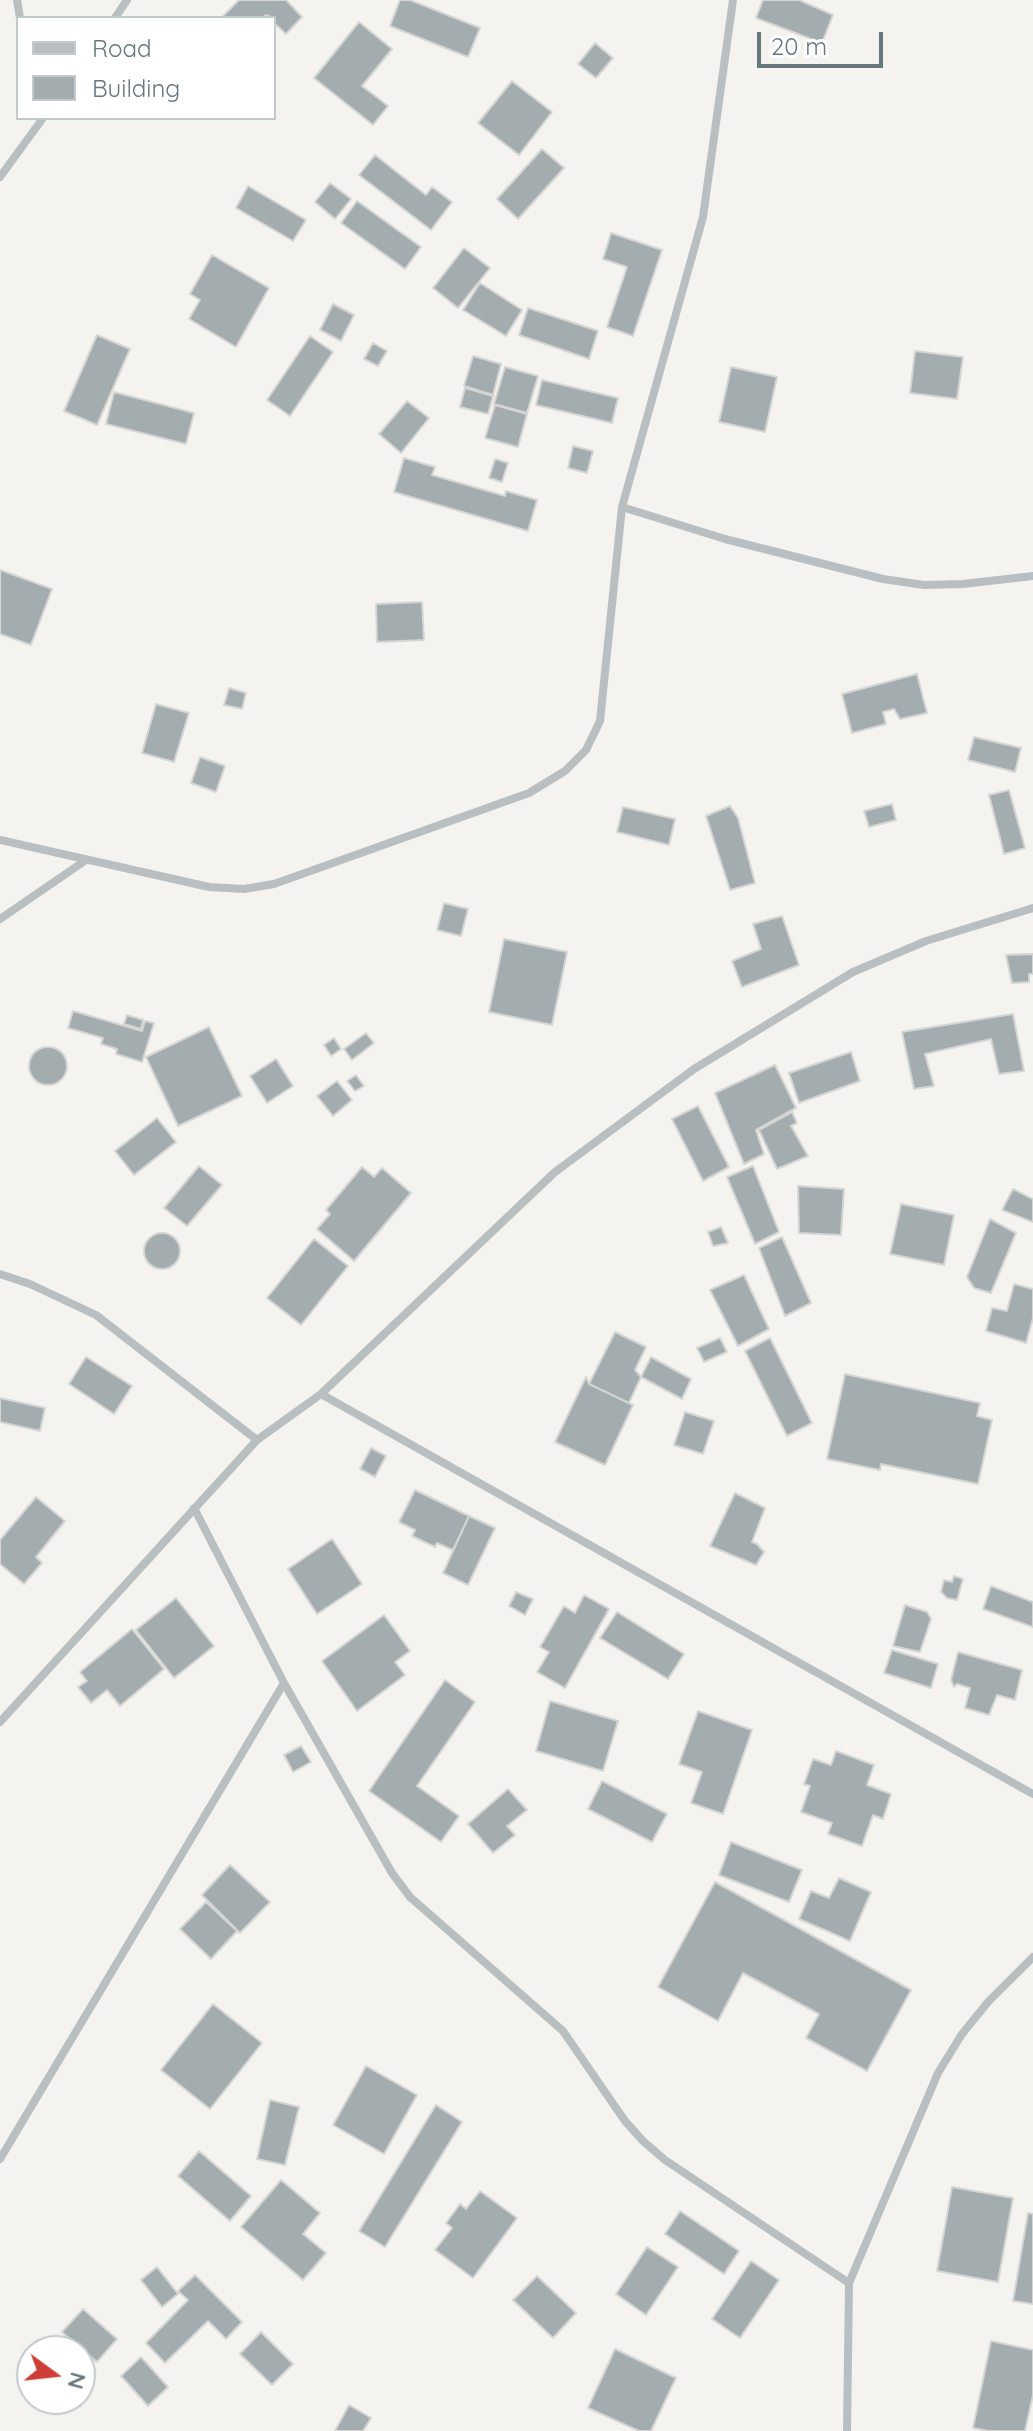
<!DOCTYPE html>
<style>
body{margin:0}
#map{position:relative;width:1033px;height:2431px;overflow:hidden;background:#f4f3f0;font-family:Quicksand,sans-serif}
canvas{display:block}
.legend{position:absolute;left:16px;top:16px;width:260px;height:104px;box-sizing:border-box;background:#fff;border:2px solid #c2c9cb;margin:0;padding:10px 14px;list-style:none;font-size:24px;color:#66787e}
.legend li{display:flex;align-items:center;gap:16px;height:40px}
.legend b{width:40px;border:2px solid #c2c9cb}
.north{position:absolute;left:16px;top:2335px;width:80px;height:80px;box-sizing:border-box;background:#fff;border:2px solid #c2c9cb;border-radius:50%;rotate:105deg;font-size:22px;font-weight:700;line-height:32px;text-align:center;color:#66787e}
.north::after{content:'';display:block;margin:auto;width:28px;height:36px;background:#ce3e36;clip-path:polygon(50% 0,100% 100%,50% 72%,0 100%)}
.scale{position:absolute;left:757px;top:32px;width:126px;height:36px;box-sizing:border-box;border:4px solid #66787e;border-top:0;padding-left:10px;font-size:24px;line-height:28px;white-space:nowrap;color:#66787e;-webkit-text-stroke:6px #fff;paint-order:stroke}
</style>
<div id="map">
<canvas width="1033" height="2431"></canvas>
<ul class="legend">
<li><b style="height:10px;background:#b9bec0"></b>Road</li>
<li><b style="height:22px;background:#a3acaf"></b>Building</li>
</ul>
<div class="north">N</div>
<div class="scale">20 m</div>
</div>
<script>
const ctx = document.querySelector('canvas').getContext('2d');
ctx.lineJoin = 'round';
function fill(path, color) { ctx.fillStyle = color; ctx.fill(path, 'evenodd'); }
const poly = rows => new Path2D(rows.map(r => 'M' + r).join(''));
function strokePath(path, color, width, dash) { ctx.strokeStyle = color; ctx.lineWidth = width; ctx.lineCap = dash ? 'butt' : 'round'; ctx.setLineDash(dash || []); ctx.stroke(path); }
const building = poly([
 [239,0,286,0,302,17,286,34,274,23,274,18,266,15,263,18,221,18,239,0],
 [400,0,410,0,480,28,468,57,390,26,400,0],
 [763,0,799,0,833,15,822,43,756,18,763,0],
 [359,22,392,49,362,86,388,106,373,125,314,78,359,22],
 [595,43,613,58,596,78,578,64,595,43],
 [512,81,552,112,519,155,478,123,512,81],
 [542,149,564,168,518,219,497,199,542,149],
 [375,155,426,195,432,187,452,202,431,230,359,175,375,155],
 [330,183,351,199,335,219,315,202,330,183],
 [248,186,306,220,293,241,236,208,248,186],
 [357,201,421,247,405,269,341,223,357,201],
 [611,233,662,250,633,336,607,327,627,267,603,259,611,233],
 [464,248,490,268,458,308,433,288,464,248],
 [212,255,269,288,236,347,189,319,200,300,190,294,212,255],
 [480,283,522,310,506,336,463,310,480,283],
 [333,304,354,315,341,341,320,330,333,304],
 [528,308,598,331,589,359,519,335,528,308],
 [97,335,130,349,97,425,64,411,97,335],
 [310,336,333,352,290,416,267,400,310,336],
 [373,343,387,351,378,366,364,359,373,343],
 [915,351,963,357,957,399,910,393,915,351],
 [473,356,501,364,493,395,464,386,473,356],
 [505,367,538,376,527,413,494,404,505,367],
 [731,367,777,377,765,432,719,422,731,367],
 [542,380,618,398,612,423,536,405,542,380],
 [465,388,493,396,488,414,460,407,465,388],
 [114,392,194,413,186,444,106,424,114,392],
 [407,401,429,418,401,453,379,434,407,401],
 [495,405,527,414,518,447,485,438,495,405],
 [573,446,593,451,587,473,568,468,573,446],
 [404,458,435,467,432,475,505,496,506,491,537,500,528,531,394,492,404,458],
 [495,459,508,463,502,482,489,478,495,459],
 [0,570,52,589,31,645,0,634,0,570],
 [422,602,424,640,377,642,376,604,422,602],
 [917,674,927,713,900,719,894,709,883,712,886,724,852,733,842,694,917,674],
 [229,688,246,693,242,709,224,705,229,688],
 [156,704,189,713,174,762,142,753,156,704],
 [974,737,1021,748,1015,772,968,760,974,737],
 [200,757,225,766,216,792,191,783,200,757],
 [1009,790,1025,848,1004,854,989,795,1009,790],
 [892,804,896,820,869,827,864,811,892,804],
 [730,806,738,818,755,883,730,890,706,816,730,806],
 [623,807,675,819,669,845,617,832,623,807],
 [444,903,468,909,461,936,437,930,444,903],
 [782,916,799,965,742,987,732,961,761,949,753,924,782,916],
 [504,939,567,952,552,1025,489,1012,504,939],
 [1033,954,1033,974,1029,974,1029,982,1012,983,1006,955,1033,954],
 [73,1011,142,1031,145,1021,154,1023,142,1062,116,1054,117,1049,101,1044,103,1038,68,1028,73,1011],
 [1013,1014,1024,1071,999,1074,991,1039,925,1054,934,1086,914,1089,902,1032,1013,1014],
 [127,1015,143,1020,141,1029,124,1024,127,1015],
 [209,1027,242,1096,178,1126,146,1057,209,1027],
 [366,1033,374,1043,352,1060,344,1049,366,1033],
 [334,1038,341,1049,331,1056,324,1045,334,1038],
 '29 1066a19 19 0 1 1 38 0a19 19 0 1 1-38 0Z',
 [851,1052,860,1081,799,1103,789,1073,851,1052],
 [276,1059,293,1086,267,1103,250,1076,276,1059],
 [775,1065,796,1108,756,1130,764,1154,744,1164,715,1093,775,1065],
 [356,1075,364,1086,355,1091,347,1081,356,1075],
 [337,1081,352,1100,333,1116,317,1096,337,1081],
 [698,1106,729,1167,703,1181,672,1119,698,1106],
 [792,1112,797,1123,791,1126,808,1156,777,1169,759,1130,792,1112],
 [157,1118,176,1142,134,1175,115,1151,157,1118],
 [199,1166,222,1185,187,1226,164,1208,199,1166],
 [753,1166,779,1232,755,1244,727,1177,753,1166],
 [362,1167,374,1177,382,1168,411,1193,354,1261,317,1229,330,1214,326,1210,362,1167],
 [798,1186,844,1189,841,1235,799,1233,798,1186],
 [1013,1189,1033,1199,1033,1222,1002,1210,1013,1189],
 [901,1204,954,1215,944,1265,890,1254,901,1204],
 [990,1219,1016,1233,991,1293,974,1288,967,1277,990,1219],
 [721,1227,728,1243,713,1246,708,1232,721,1227],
 '144 1251a18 18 0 1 1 36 0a18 18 0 1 1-36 0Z',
 [782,1237,811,1303,785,1316,759,1248,782,1237],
 [314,1239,348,1266,301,1325,267,1298,314,1239],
 [744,1275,769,1329,738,1346,710,1290,744,1275],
 [1014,1284,1033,1289,1033,1318,1026,1343,986,1331,992,1308,1007,1311,1014,1284],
 [615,1332,646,1347,635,1370,641,1377,629,1403,589,1384,615,1332],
 [720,1338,727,1352,704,1362,697,1348,720,1338],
 [770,1338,812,1423,787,1436,745,1351,770,1338],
 [86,1357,132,1386,114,1414,69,1384,86,1357],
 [651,1357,691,1379,682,1399,641,1377,651,1357],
 [845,1374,980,1403,977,1416,992,1420,978,1484,881,1464,880,1470,827,1459,845,1374],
 [586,1377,589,1384,633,1405,605,1465,555,1442,586,1377],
 [0,1398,45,1408,40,1431,0,1422,0,1398],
 [685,1412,714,1421,703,1454,674,1445,685,1412],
 [371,1448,386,1456,375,1477,360,1469,371,1448],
 [415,1490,469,1516,453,1550,437,1543,435,1547,412,1536,415,1530,399,1522,415,1490],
 [735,1493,765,1508,752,1542,757,1544,764,1552,756,1565,710,1546,735,1493],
 [36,1497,65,1521,36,1557,42,1563,24,1584,0,1564,0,1540,36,1497],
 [469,1516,495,1528,468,1585,443,1573,469,1516],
 [332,1539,362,1584,317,1614,288,1569,332,1539],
 [954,1576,963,1579,957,1600,947,1598,941,1592,944,1580,952,1582,954,1576],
 [991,1586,1033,1602,1033,1627,983,1609,991,1586],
 [516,1592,533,1599,525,1615,509,1606,516,1592],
 [584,1595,609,1609,565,1688,537,1672,549,1652,540,1647,564,1606,575,1613,584,1595],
 [176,1598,214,1646,174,1678,136,1630,176,1598],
 [905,1605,927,1612,931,1619,920,1652,893,1646,905,1605],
 [617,1612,684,1654,668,1679,600,1638,617,1612],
 [384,1615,410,1651,395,1662,405,1675,357,1711,322,1661,384,1615],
 [132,1629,164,1669,120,1706,107,1690,91,1703,78,1687,87,1681,80,1672,132,1629],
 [892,1650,938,1664,931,1688,884,1673,892,1650],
 [958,1652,1022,1670,1015,1700,997,1695,989,1715,965,1708,970,1688,957,1684,954,1687,951,1680,958,1652],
 [445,1680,475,1702,417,1786,459,1816,441,1842,369,1791,445,1680],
 [550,1701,618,1721,603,1771,536,1751,550,1701],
 [698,1711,752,1730,723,1814,691,1803,702,1772,679,1764,698,1711],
 [301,1746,311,1762,293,1772,284,1755,301,1746],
 [836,1751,874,1765,867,1785,891,1794,883,1819,873,1815,862,1846,828,1834,832,1823,801,1812,810,1786,804,1784,813,1759,831,1765,836,1751],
 [602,1781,667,1814,652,1842,588,1809,602,1781],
 [508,1789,527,1810,507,1826,515,1835,493,1853,468,1824,508,1789],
 [731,1842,802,1870,789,1902,719,1875,731,1842],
 [230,1865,270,1902,240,1933,202,1895,230,1865],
 [839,1878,871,1892,850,1941,799,1919,811,1891,829,1898,839,1878],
 [715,1882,911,1990,867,2071,806,2038,819,2014,743,1973,718,2021,658,1987,715,1882],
 [206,1902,237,1931,211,1959,180,1929,206,1902],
 [213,2004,262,2043,210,2109,161,2070,213,2004],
 [366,2066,417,2095,384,2154,333,2125,366,2066],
 [270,2100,299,2107,285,2165,257,2159,270,2100],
 [436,2105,462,2122,385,2247,359,2231,436,2105],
 [199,2151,251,2196,230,2221,178,2176,199,2151],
 [281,2180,320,2213,303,2234,326,2253,303,2280,241,2227,281,2180],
 [952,2187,1013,2198,998,2282,937,2271,952,2187],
 [480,2191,517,2218,473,2278,435,2250,452,2228,446,2223,460,2204,466,2209,480,2191],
 [680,2211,739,2251,724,2274,665,2234,680,2211],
 [1028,2213,1033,2214,1033,2304,1013,2301,1028,2213],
 [647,2247,678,2267,646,2315,616,2294,647,2247],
 [751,2261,779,2280,740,2338,712,2319,751,2261],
 [157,2267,178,2294,162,2307,141,2280,157,2267],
 [195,2275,242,2322,226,2339,208,2321,165,2363,146,2343,188,2300,178,2291,195,2275],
 [537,2276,576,2313,553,2338,513,2300,537,2276],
 [83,2309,117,2339,97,2362,62,2332,83,2309],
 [261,2332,293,2364,272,2385,240,2354,261,2332],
 [991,2341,1033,2350,1033,2395,1025,2431,988,2431,973,2428,991,2341],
 [615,2349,676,2378,651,2431,639,2431,588,2408,615,2349],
 [141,2357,168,2387,148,2406,121,2376,141,2357],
 [349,2405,371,2418,363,2431,335,2431,349,2405]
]);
fill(building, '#a3acaf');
strokePath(building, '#d5d5d3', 2);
strokePath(poly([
 [17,0,20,18],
 [115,18,127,0],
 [0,177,43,118],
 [622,507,725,539,883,579,924,585,963,584,1033,576],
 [0,840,209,887,244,889,274,884,529,793,565,771,586,750,600,721,622,507,703,217,733,0],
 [0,919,86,860],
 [0,1274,30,1284,96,1315,257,1440],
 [321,1394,1033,1794],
 [194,1508,284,1683,392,1873,410,1897,563,2031,625,2121,643,2141,665,2160,849,2283],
 [0,1722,257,1440,321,1394,555,1172,694,1069,853,972,926,941,1033,908],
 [0,2159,284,1683],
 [847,2431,849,2283,938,2073,962,2034,988,2002,1033,1957]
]), '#b9bec0', 8);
</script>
